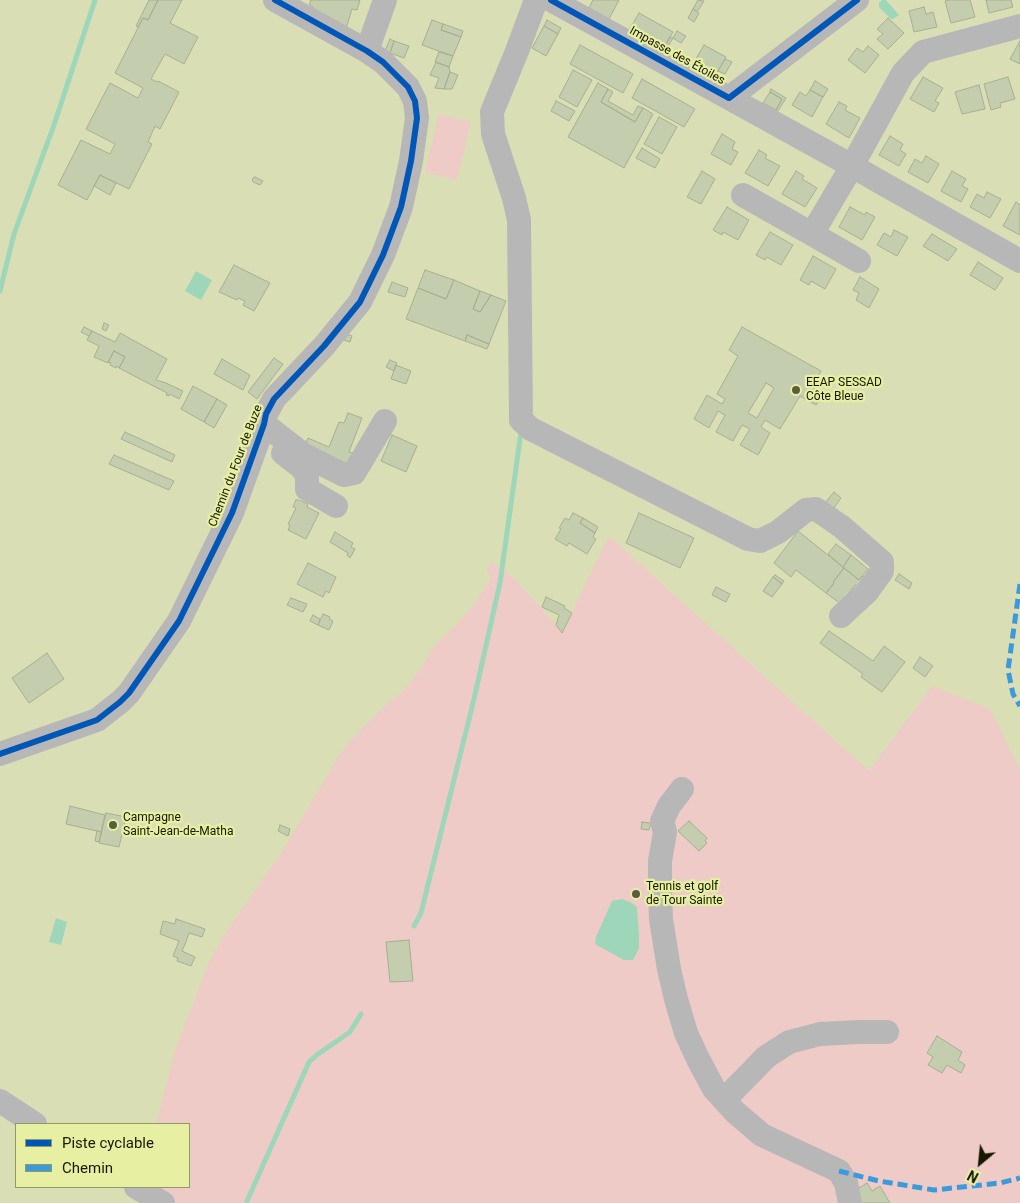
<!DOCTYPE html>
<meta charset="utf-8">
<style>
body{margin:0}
#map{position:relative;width:1020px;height:1203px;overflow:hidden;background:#dadeb4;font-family:Roboto,sans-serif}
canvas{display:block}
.legend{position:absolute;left:15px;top:1123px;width:175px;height:65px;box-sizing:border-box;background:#e7efa3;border:1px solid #939962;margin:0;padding:6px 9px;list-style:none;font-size:15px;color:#161800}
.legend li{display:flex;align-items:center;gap:10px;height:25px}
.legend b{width:25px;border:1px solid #939962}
.north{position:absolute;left:955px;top:1138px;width:50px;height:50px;-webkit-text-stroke:4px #e7efa3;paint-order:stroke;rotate:208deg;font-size:14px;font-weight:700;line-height:20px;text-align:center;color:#161800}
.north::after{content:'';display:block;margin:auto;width:18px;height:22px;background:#161800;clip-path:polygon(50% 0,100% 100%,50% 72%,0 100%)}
</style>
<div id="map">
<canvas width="1020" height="1203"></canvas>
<ul class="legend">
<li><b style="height:6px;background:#0057b8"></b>Piste cyclable</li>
<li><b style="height:6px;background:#3b9adc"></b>Chemin</li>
</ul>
<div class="north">N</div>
</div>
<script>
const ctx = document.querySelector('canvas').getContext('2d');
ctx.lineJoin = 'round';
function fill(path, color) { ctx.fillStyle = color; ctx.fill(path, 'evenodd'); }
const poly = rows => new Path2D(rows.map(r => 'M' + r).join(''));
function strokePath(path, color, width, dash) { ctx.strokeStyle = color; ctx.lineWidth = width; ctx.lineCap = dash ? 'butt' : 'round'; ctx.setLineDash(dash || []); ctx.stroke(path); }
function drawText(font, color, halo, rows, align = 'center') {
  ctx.font = font + ' Roboto,sans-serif'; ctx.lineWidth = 4.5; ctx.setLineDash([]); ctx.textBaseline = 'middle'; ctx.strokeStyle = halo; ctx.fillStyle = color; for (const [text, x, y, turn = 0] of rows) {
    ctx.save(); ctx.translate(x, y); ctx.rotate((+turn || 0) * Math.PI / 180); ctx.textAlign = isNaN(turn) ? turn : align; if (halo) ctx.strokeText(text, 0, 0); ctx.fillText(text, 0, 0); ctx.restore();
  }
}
fill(poly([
 [439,114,471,122,457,180,425,172],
 [609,536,869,771,932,686,990,709,1020,771,1020,1203,171,1203,145,1187,189,1187,189,1124,156,1124,175,1051,208,964,222,938,283,850,341,752,369,721,410,684,436,644,458,623,472,607,490,580,489,574,486,570,491,562,515,579,562,632]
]), '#eecbc7');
fill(poly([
 [882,0,886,0,899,15,893,19,891,19,879,7,879,3],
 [196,271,212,280,201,300,185,291],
 [622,899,632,903,637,907,639,936,639,948,633,960,624,960,595,944,596,937,612,901],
 [56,918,67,922,61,945,49,942]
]), '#9ed6b9');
strokePath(poly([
 [0,291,14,234,54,125,95,0],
 [414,926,421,913,474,699,500,583,521,432],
 [247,1201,309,1062,318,1054,350,1032,361,1014]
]), '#9ed6b9', 5);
const building = poly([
 [149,0,158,0,148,20,143,18,138,27,136,26,149,0],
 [158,0,182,0,170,23,198,37,184,64,165,54,151,79,157,82,158,81,179,92,160,129,155,126,148,142,152,144,129,189,100,175,87,200,58,185,81,140,110,154,115,144,86,129,110,83,138,98,143,88,115,73,143,18,148,20,158,0],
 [310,0,360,0,357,10,352,9,346,29,311,14,313,7,309,4,311,1,310,0],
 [593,0,619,0,609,19,589,8,593,0],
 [698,0,704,1,697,12,693,9,698,0],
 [949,0,970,0,975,17,951,23,945,1,949,0],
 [986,0,1011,0,1013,7,989,13,986,0],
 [924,7,926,14,933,12,937,27,914,32,909,11,924,7],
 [693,9,699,13,694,22,688,18,693,9],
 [639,13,673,32,663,49,629,30,639,13],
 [888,18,904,33,888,49,877,39,883,34,877,29,888,18],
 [432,20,443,24,441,30,461,37,453,56,422,45,432,20],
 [547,20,561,28,558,34,544,26,547,20],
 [443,24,463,31,461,37,441,30,443,24],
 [544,26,558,34,546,56,532,48,544,26],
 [677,31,686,36,681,43,673,38,677,31],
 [670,37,673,38,667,48,665,47,670,37],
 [390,39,394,41,390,53,385,51,390,39],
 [394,41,409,46,404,58,390,53,394,41],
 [1020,41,1020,64,1010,59,1020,41],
 [580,45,633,74,623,93,570,64,580,45],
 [704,45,726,57,715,76,693,64,704,45],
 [868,46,879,55,865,73,848,60,857,48,863,52,868,46],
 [439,52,453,56,449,67,435,62,439,52],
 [725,59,732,62,725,74,718,71,725,59],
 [436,62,449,67,450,72,444,89,435,88,439,78,430,75,436,62],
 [573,70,592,80,577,107,559,97,573,70],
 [450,72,458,75,452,89,444,89,450,72],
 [923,77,943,88,935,101,939,103,934,112,910,99,923,77],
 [1008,77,1015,99,1000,103,1001,107,991,110,984,84,1008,77],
 [642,79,695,109,684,127,632,98,642,79],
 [815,81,828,89,823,97,810,90,815,81],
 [598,83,608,89,601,102,635,122,643,108,653,114,624,168,568,137,598,83],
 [979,85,985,109,962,114,955,92,979,85],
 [608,89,613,92,608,101,633,115,638,106,643,108,635,122,601,102,608,89],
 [771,89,786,98,778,111,776,110,782,99,770,92,771,89],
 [810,90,823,97,812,117,792,105,800,92,806,96,810,90],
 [770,92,782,99,776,110,763,103,770,92],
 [556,101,575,111,569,121,551,111,556,101],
 [839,102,847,106,845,110,860,118,849,138,826,124,839,102],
 [659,117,677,127,662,154,644,144,659,117],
 [722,134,735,142,732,149,738,152,731,165,711,154,722,134],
 [890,136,903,144,900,150,906,154,899,166,879,155,890,136],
 [642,148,660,159,655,168,636,158,642,148],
 [759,150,767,155,765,158,780,166,768,186,745,173,759,150],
 [926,156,939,164,928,183,908,172,915,159,922,163,926,156],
 [702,171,715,179,701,204,687,197,702,171],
 [796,171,804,176,802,179,817,188,805,207,782,194,796,171],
 [952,171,966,179,962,186,968,189,961,202,941,191,952,171],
 [100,175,116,183,110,195,94,186,100,175],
 [255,177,263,181,260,185,253,182,252,179,255,177],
 [987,192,1001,199,990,218,970,207,977,194,984,198,987,192],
 [1016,202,1020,205,1020,235,1003,226,1016,202],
 [727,207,749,220,738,240,723,232,722,235,713,230,727,207],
 [850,207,865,215,866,212,875,217,862,240,839,227,850,207],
 [894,230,908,237,897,256,877,245,884,233,891,237,894,230],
 [770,232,793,245,781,265,767,257,765,260,756,255,770,232],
 [932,234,957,249,948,261,923,246,932,234],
 [813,256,836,269,825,289,811,281,809,285,800,280,813,256],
 [978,262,1003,278,995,290,970,275,978,262],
 [234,265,270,283,254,311,243,305,245,301,238,298,237,300,219,292,234,265],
 [425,270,454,280,446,299,418,288,425,270],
 [860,277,879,289,869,308,856,300,859,293,853,290,860,277],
 [454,280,480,291,473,309,480,312,491,295,506,301,489,344,467,335,465,341,406,319,418,288,446,299,454,280],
 [392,282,408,288,405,297,388,292,392,282],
 [480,291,491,295,480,312,473,309,480,291],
 [104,323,109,325,106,331,102,329,104,323],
 [84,327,92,331,89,336,81,332,84,327],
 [742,327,821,371,812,387,823,392,816,405,800,396,780,429,765,420,761,427,770,433,758,455,740,445,750,429,742,425,733,441,716,432,725,415,718,411,709,428,694,419,707,395,722,404,725,399,717,394,738,356,729,350,742,327],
 [766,383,774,388,757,418,748,413,766,383],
 [92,331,115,342,120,333,167,359,156,380,166,383,183,391,179,399,170,394,169,396,166,395,167,393,119,368,125,357,114,351,108,363,94,357,99,346,87,340,92,331],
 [346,334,352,336,350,342,344,340,346,334],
 [467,335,489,344,487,349,465,341,467,335],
 [114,351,125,357,119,368,117,366,116,368,110,365,111,363,108,362,114,351],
 [274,358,283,364,257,399,248,392,274,358],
 [222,359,250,375,243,390,214,374,222,359],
 [390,360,397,363,394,371,386,367,390,360],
 [396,365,411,371,406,384,391,379,396,365],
 [193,386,217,399,204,422,181,409,193,386],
 [217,399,227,405,214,428,204,422,217,399],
 [348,413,362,418,349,452,353,453,348,467,304,449,308,438,329,447,339,422,344,423,348,413],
 [125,432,175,455,172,462,121,439,125,432],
 [392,435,417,446,406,472,381,461,392,435],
 [114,455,174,481,169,490,109,464,114,455],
 [834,492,841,498,833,509,825,503,834,492],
 [296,500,299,500,308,504,307,507,319,513,306,539,288,530,290,525,288,524,296,508,293,507,296,500],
 [573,513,583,518,580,523,595,533,593,537,596,539,587,554,569,543,567,546,555,539,561,529,559,528,565,518,569,520,573,513],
 [639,513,694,538,680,568,626,543,639,513],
 [583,518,598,527,595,533,580,523,583,518],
 [798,531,844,568,833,582,834,583,826,593,796,570,791,577,774,563,798,531],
 [335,532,353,543,351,547,355,549,350,558,347,555,348,553,330,542,335,532],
 [836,544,851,555,843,567,828,554,836,544],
 [851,555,868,569,859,580,843,567,851,555],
 [308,563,336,577,329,593,326,591,323,597,297,584,308,563],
 [844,568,859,580,862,576,867,580,861,589,855,585,841,604,826,593,834,583,833,582,844,568],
 [899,574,912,583,909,589,895,580,899,574],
 [775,575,784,581,782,584,773,577,775,575],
 [773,577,782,584,772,597,763,591,773,577],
 [716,587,730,594,726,602,712,595,716,587],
 [546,597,565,606,564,608,572,613,562,633,556,625,559,615,542,607,546,597],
 [291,598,307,604,303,612,287,605,291,598],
 [323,614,330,617,329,619,333,621,329,630,318,625,323,614],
 [313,615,320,619,318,625,310,621,313,615],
 [829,631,873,661,884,646,905,662,882,692,861,677,863,674,820,643,829,631],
 [47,653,64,679,29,703,12,678,47,653],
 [920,657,933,666,925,677,913,668,920,657],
 [70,806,105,815,101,832,66,824,70,806],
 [106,813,126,817,119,847,99,843,106,813],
 [689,821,707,838,705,841,707,843,699,851,678,831,689,821],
 [642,822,651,823,649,830,641,829,642,822],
 [280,825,290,829,288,836,278,831,280,825],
 [97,831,101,832,99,842,95,841,97,831],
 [176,919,205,929,202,937,189,933,186,942,182,951,195,957,191,966,177,961,178,958,173,956,179,941,160,934,163,921,175,924,176,919],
 [409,940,413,981,390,982,386,942,409,940],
 [937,1036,962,1052,958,1060,965,1065,961,1073,947,1065,942,1073,928,1065,933,1057,927,1053,937,1036],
 [867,1183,872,1191,880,1186,890,1203,860,1203,854,1191,867,1183]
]);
fill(building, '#c4ceae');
strokePath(building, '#a6af90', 1);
strokePath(poly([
 [536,0,517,51,492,112,493,134,514,198,519,220,521,420,531,429,748,539,760,541,778,532,806,510,816,509,842,527,882,562,882,571,867,592,841,616],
 [551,0,729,98,857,0],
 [1020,26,923,52,903,73,852,166,1020,261],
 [367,51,385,0],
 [729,98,852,166,812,234,859,261],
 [743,195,812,234],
 [264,424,304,455,344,475,354,473,385,421],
 [283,453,301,467,307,475,307,489,336,506],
 [0,754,97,720,120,702,129,693,179,621,232,513,264,424,266,414,274,399,324,346,360,302,383,255,401,207,411,161,417,118,415,101,408,87,383,62,367,51,275,0],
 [682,789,669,806,662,821,665,832,660,861,660,890,661,919,669,969,676,999,686,1033,698,1059,714,1089,735,1112,762,1135,839,1171,846,1183,850,1203],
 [724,1100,766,1057,789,1042,820,1034,860,1032,887,1032],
 [0,1101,35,1124],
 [136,1187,163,1203]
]), '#b8b7b8', 24);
strokePath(poly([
 [1020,584,1008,670,1013,694,1020,706],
 [839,1171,879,1181,934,1190,1000,1183,1020,1178]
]), '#3b9adc', 5, [10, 5]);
strokePath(poly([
 [551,0,729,98,857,0],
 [0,754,97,720,120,702,129,693,179,621,232,513,264,424,266,414,274,399,324,346,360,302,383,255,401,207,411,161,417,118,415,101,408,87,383,62,367,51,275,0]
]), '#0057b8', 6);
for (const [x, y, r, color] of [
 [796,390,5,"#5b5d3f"],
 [113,825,5,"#5b5d3f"],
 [636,894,5,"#5b5d3f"]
]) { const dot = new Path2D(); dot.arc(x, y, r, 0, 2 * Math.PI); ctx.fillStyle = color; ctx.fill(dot); strokePath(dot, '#e7efa3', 2); }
drawText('12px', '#161800', '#e7efa3', [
 ["Impasse des Étoiles",677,56,29],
 ["Chemin du Four de Buze",236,466,-69]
]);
drawText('12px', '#161800', '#e7efa3', [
 ["EEAP SESSAD",806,383],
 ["Côte Bleue",806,397],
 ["Campagne",123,818],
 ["Saint-Jean-de-Matha",123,832],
 ["Tennis et golf",646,887],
 ["de Tour Sainte",646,901]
], 'left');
</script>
